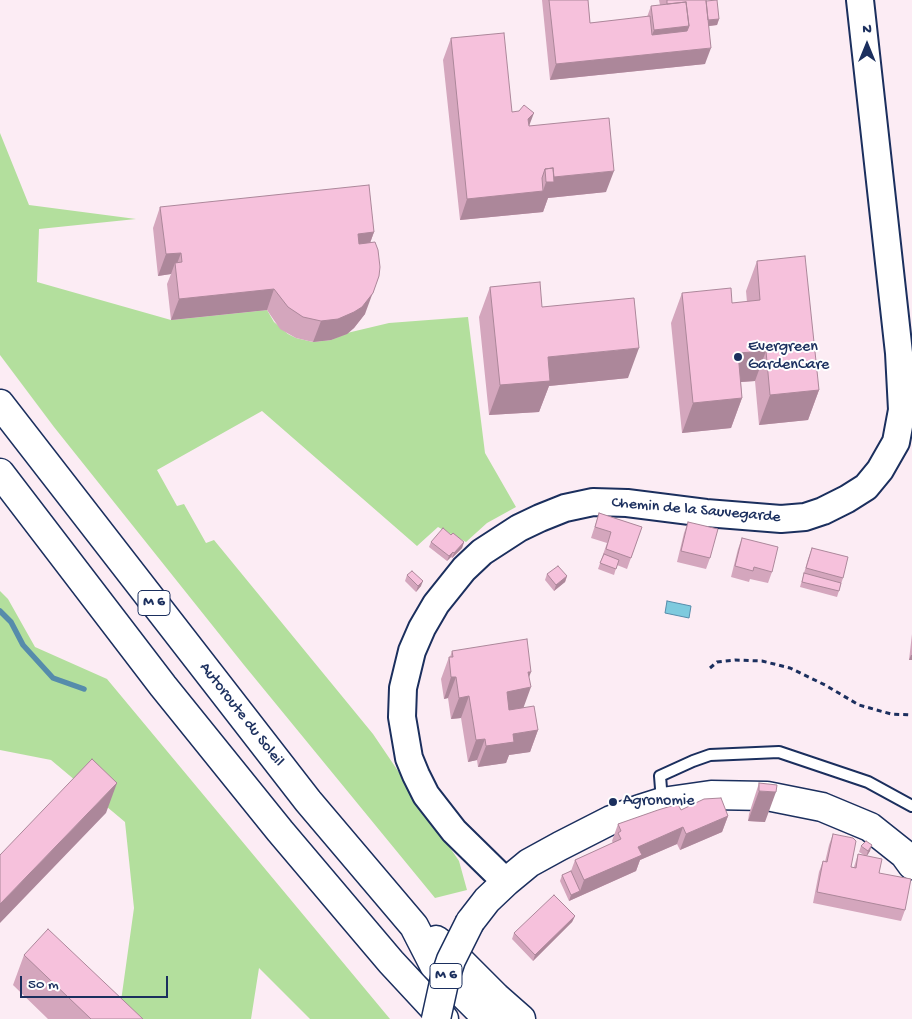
<!DOCTYPE html>
<style>
body{margin:0}
#map{position:relative;width:912px;height:1019px;overflow:hidden;background:#fcecf4;font-family:"Gochi Hand",sans-serif}
canvas{display:block}
.north{position:absolute;left:842px;top:20px;width:50px;height:50px;-webkit-text-stroke:4px #fff;paint-order:stroke;rotate:0deg;font-size:14px;font-weight:700;line-height:20px;text-align:center;color:#1b2f5e}
.north::after{content:'';display:block;margin:auto;width:18px;height:22px;background:#1b2f5e;clip-path:polygon(50% 0,100% 100%,50% 72%,0 100%)}
.scale{position:absolute;left:20px;top:976px;width:148px;height:22px;box-sizing:border-box;border:2px solid #1b2f5e;border-top:0;padding-left:6px;font-size:15px;line-height:18px;white-space:nowrap;color:#1b2f5e;-webkit-text-stroke:4px #fff;paint-order:stroke}
</style>
<div id="map">
<canvas width="912" height="1019"></canvas>
<div class="north">N</div>
<div class="scale">50 m</div>
</div>
<script>
const ctx = document.querySelector('canvas').getContext('2d');
ctx.lineJoin = 'round';
function fill(path, color) { ctx.fillStyle = color; ctx.fill(path, 'evenodd'); }
const poly = rows => new Path2D(rows.map(r => 'M' + r).join(''));
function strokePath(path, color, width, dash) { ctx.strokeStyle = color; ctx.lineWidth = width; ctx.lineCap = dash ? 'butt' : 'round'; ctx.setLineDash(dash || []); ctx.stroke(path); }
function drawText(font, color, halo, rows, align = 'center') {
  ctx.font = font + ' "Gochi Hand",sans-serif'; ctx.lineWidth = 4; ctx.setLineDash([]); ctx.textBaseline = 'middle'; ctx.strokeStyle = halo; ctx.fillStyle = color; for (const [text, x, y, turn = 0] of rows) {
    ctx.save(); ctx.translate(x, y); ctx.rotate((+turn || 0) * Math.PI / 180); ctx.textAlign = isNaN(turn) ? turn : align; if (halo) ctx.strokeText(text, 0, 0); ctx.fillText(text, 0, 0); ctx.restore();
  }
}
fill(poly([
 [0,133,29,205,136,219,39,229,37,282,171,320,267,310,274,322,288,334,296,338,313,342,331,340,347,333,389,323,468,317,485,453,516,507,487,523,466,542,438,527,417,546,262,411,157,470,177,506,184,504,206,543,214,540,373,734,459,861,467,890,435,898,244,665,54,427,0,355],
 [0,591,8,599,35,647,107,679,390,1019,310,1019,259,968,251,1019,139,1019,121,1001,134,908,125,822,51,760,0,750]
]), '#b3df9d');
const water = poly([
 [667,601,691,606,689,618,665,613,667,601]
]);
fill(water, '#7ecade');
strokePath(water, '#568cab', 1);
strokePath(poly([
 [0,611,11,622,23,645,53,678,84,689]
]), '#568cab', 5.5);
const service = poly([
 [662,801,660,776,693,761,710,755,779,752,868,782,912,806]
]);
const tertiary = poly([
 [506,882,454,831,426,795,416,775,409,758,402,717,403,688,412,651,422,628,436,604,464,569,482,552,519,528,540,518,565,508,593,502,627,503,706,513,781,519,805,517,823,511,847,499,866,487,880,470,896,442,902,410,899,353,860,0]
]);
const secondary = poly([
 [470,922,487,900,506,882,529,863,560,846,611,820,640,809,662,802,711,795,767,796,822,807,870,827,904,854,912,865]
]);
const trunk = poly([
 [0,404,308,801,414,926,434,965,488,1019],
 [0,473,163,686,280,831,391,962,444,1019],
 [436,940,448,949,496,997,521,1019]
]);
strokePath(service, '#1b2f5e', 14);
strokePath(tertiary, '#1b2f5e', 30);
strokePath(secondary, '#1b2f5e', 31);
strokePath(trunk, '#1b2f5e', 31);
strokePath(poly([
 [710,668,717,662,735,660,762,661,790,668,825,685,859,705,891,714,912,715]
]), '#1b2f5e', 3, [5, 4]);
strokePath(service, '#fff', 10);
strokePath(tertiary, '#fff', 26);
strokePath(secondary, '#fff', 28);
strokePath(trunk, '#fff', 28);
const secondaryBridge = poly([
 [436,1019,445,978,451,960,470,922]
]);
strokePath(secondaryBridge, '#1b2f5e', 31, []);
strokePath(secondaryBridge, '#fff', 28);
fill(poly([
 [542,0,588,0,590,23,647,17,651,6,660,5,659,0,706,0,719,19,717,25,709,26,705,64,550,80],
 [451,38,512,112,529,125,529,126,606,192,548,198,543,212,460,220,443,60],
 [160,207,374,232,370,243,365,314,354,328,347,334,331,340,313,342,296,338,280,329,267,310,171,320,167,284,171,274,158,276,153,228],
 [757,261,819,390,808,420,759,425,755,381,741,382,742,398,731,428,682,433,671,323,682,293,732,303,747,302,746,291],
 [490,287,542,307,628,378,549,386,539,412,489,415,479,317],
 [599,513,642,527,627,569,617,565,614,575,598,569,607,543,591,538],
 [688,522,710,558,706,569,677,562,684,533],
 [451,535,464,542,462,548,452,558,451,557,447,561,429,547,431,542],
 [742,538,772,572,768,583,750,579,749,582,731,577,738,549],
 [812,548,843,578,837,597,800,587,808,559],
 [547,574,567,576,565,582,554,591,545,580],
 [407,575,421,586,416,592,405,581],
 [912,634,912,660,909,660],
 [452,651,529,678,523,708,538,730,530,752,509,755,506,763,478,767,477,760,468,762,461,718,451,719,448,698,444,699,441,679,449,657,450,657],
 [759,783,765,822,748,821,749,814],
 [681,810,728,816,722,832,680,850,677,844,640,860,636,871,569,901,560,881,562,875,571,871,575,860,613,843,612,841,618,824],
 [833,834,851,867,854,867,858,854,864,855,859,852,861,846,870,851,867,856,905,910,901,921,813,903,819,872,823,861,825,862,829,845],
 [575,916,572,922,533,961,512,939,514,933],
 [24,955,143,1019,48,1019,13,985]
]), '#d4a6bd');
fill(poly([
 [719,19,717,25,701,27,703,21],
 [689,26,681,47,646,51,654,30],
 [711,48,705,64,550,80,556,64],
 [534,113,526,134,528,119],
 [614,171,606,192,548,198,543,212,460,220,467,199,543,191,546,182,546,178],
 [374,232,366,254,350,256,358,234],
 [181,253,175,269,175,263,171,274,158,276,166,254],
 [379,276,365,314,354,328,347,334,331,340,313,342,321,321],
 [274,289,267,310,171,320,179,299],
 [639,348,628,378,549,386,539,412,489,415,500,385,548,357],
 [766,351,755,381,727,383,738,353],
 [819,390,808,420,759,425,770,395],
 [742,398,731,428,682,433,693,403],
 [464,542,462,548,452,558,454,553],
 [453,552,451,557,447,561,449,556],
 [567,576,565,582,554,591,556,585],
 [423,581,421,586,416,592,418,586],
 [911,655,912,655,912,660,909,660],
 [528,672,531,672,525,688,531,687,523,709,499,713,507,692],
 [451,677,456,677,448,698,444,699],
 [469,696,461,718,451,719,459,698],
 [538,730,530,752,509,755,506,763,478,767,486,746,513,734],
 [485,739,477,760,468,762,476,740],
 [117,783,106,813,0,923,0,904],
 [759,791,776,792,765,822,748,821],
 [728,816,722,832,680,850,686,834],
 [683,827,677,844,640,860,636,871,569,901,571,895,580,891,584,880,638,847],
 [872,845,870,851,866,857,868,851],
 [575,916,572,922,533,961,535,955]
]), '#ac879a');
const building = poly([
 [549,0,588,0,590,23,650,16,652,35,687,31,689,26,686,2,667,4,667,0,706,0,711,48,556,64,549,0],
 [717,0,719,19,708,20,706,1,717,0],
 [686,2,689,26,654,30,651,6,686,2],
 [504,33,512,112,519,111,524,105,534,113,528,119,529,126,609,118,614,171,554,177,553,168,545,169,542,178,543,191,467,199,451,38,504,33],
 [553,168,554,182,546,182,545,169,553,168],
 [369,185,374,232,358,234,359,244,375,242,378,250,380,267,379,276,373,293,362,307,354,312,338,319,321,321,303,317,288,307,274,289,179,299,175,263,182,262,181,253,166,254,160,207,369,185],
 [805,256,819,390,770,395,766,351,738,353,742,398,693,403,682,293,731,288,732,303,760,300,757,261,805,256],
 [540,282,542,307,634,298,639,348,548,357,550,381,500,385,490,287,540,282],
 [599,513,642,527,631,558,606,549,611,532,595,527,599,513],
 [688,522,718,529,710,558,681,551,688,522],
 [443,528,451,535,453,533,464,542,454,553,453,552,449,556,431,542,443,528],
 [742,538,778,547,772,572,754,567,753,571,735,566,742,538],
 [812,548,848,557,843,578,806,568,812,548],
 [604,554,619,560,616,569,600,563,604,554],
 [558,566,567,576,556,585,547,574,558,566],
 [412,571,423,581,418,586,407,575,412,571],
 [804,573,841,583,839,591,802,582,804,573],
 [527,639,531,672,528,672,531,687,507,692,509,710,534,706,538,730,513,734,514,742,486,746,485,739,476,740,469,696,459,698,456,677,451,677,449,657,453,657,452,651,527,639],
 [92,759,117,783,0,904,0,855,92,759],
 [759,783,777,785,776,792,759,791,759,783],
 [721,798,728,816,686,834,683,827,638,847,642,855,584,880,575,860,621,839,618,833,621,831,618,824,658,810,678,804,681,810,704,799,721,798],
 [833,834,853,838,856,841,851,867,856,868,858,854,882,859,879,873,911,879,905,910,817,892,823,861,827,862,833,834],
 [866,841,872,845,868,851,861,846,866,841],
 [571,871,580,891,571,895,562,875,571,871],
 [554,895,575,916,535,955,514,933,554,895],
 [48,929,143,1019,91,1019,24,955,48,929]
]);
fill(building, '#f6c1dc');
strokePath(building, '#ac879a', 1);
for (const [x, y, r, color] of [
 [738,357,5,"#1b2f5e"],
 [613,802,5,"#1b2f5e"]
]) { const dot = new Path2D(); dot.arc(x, y, r, 0, 2 * Math.PI); ctx.fillStyle = color; ctx.fill(dot); strokePath(dot, '#fff', 2); }
for (const [x, y, w] of [
 [154,603,32],
 [446,976,32]
]) { const box = new Path2D(); box.roundRect(x - w / 2, y - 12.5, w, 25, 4); ctx.fillStyle = '#fff'; ctx.fill(box); strokePath(box, '#1b2f5e', 1); }
drawText('bold 15px', '#1b2f5e', null, [
 ["M 6",154,603],
 ["M 6",446,976]
]);
drawText('16px', '#1b2f5e', '#fff', [
 ["Evergreen",748,348],
 ["GardenCare",748,366],
 ["Agronomie",623,802]
], 'left');
drawText('16px', '#1b2f5e', '#fff', [
 ["Chemin de la Sauvegarde",696,511,5],
 ["Autoroute du Soleil",241,715,52]
]);
</script>
